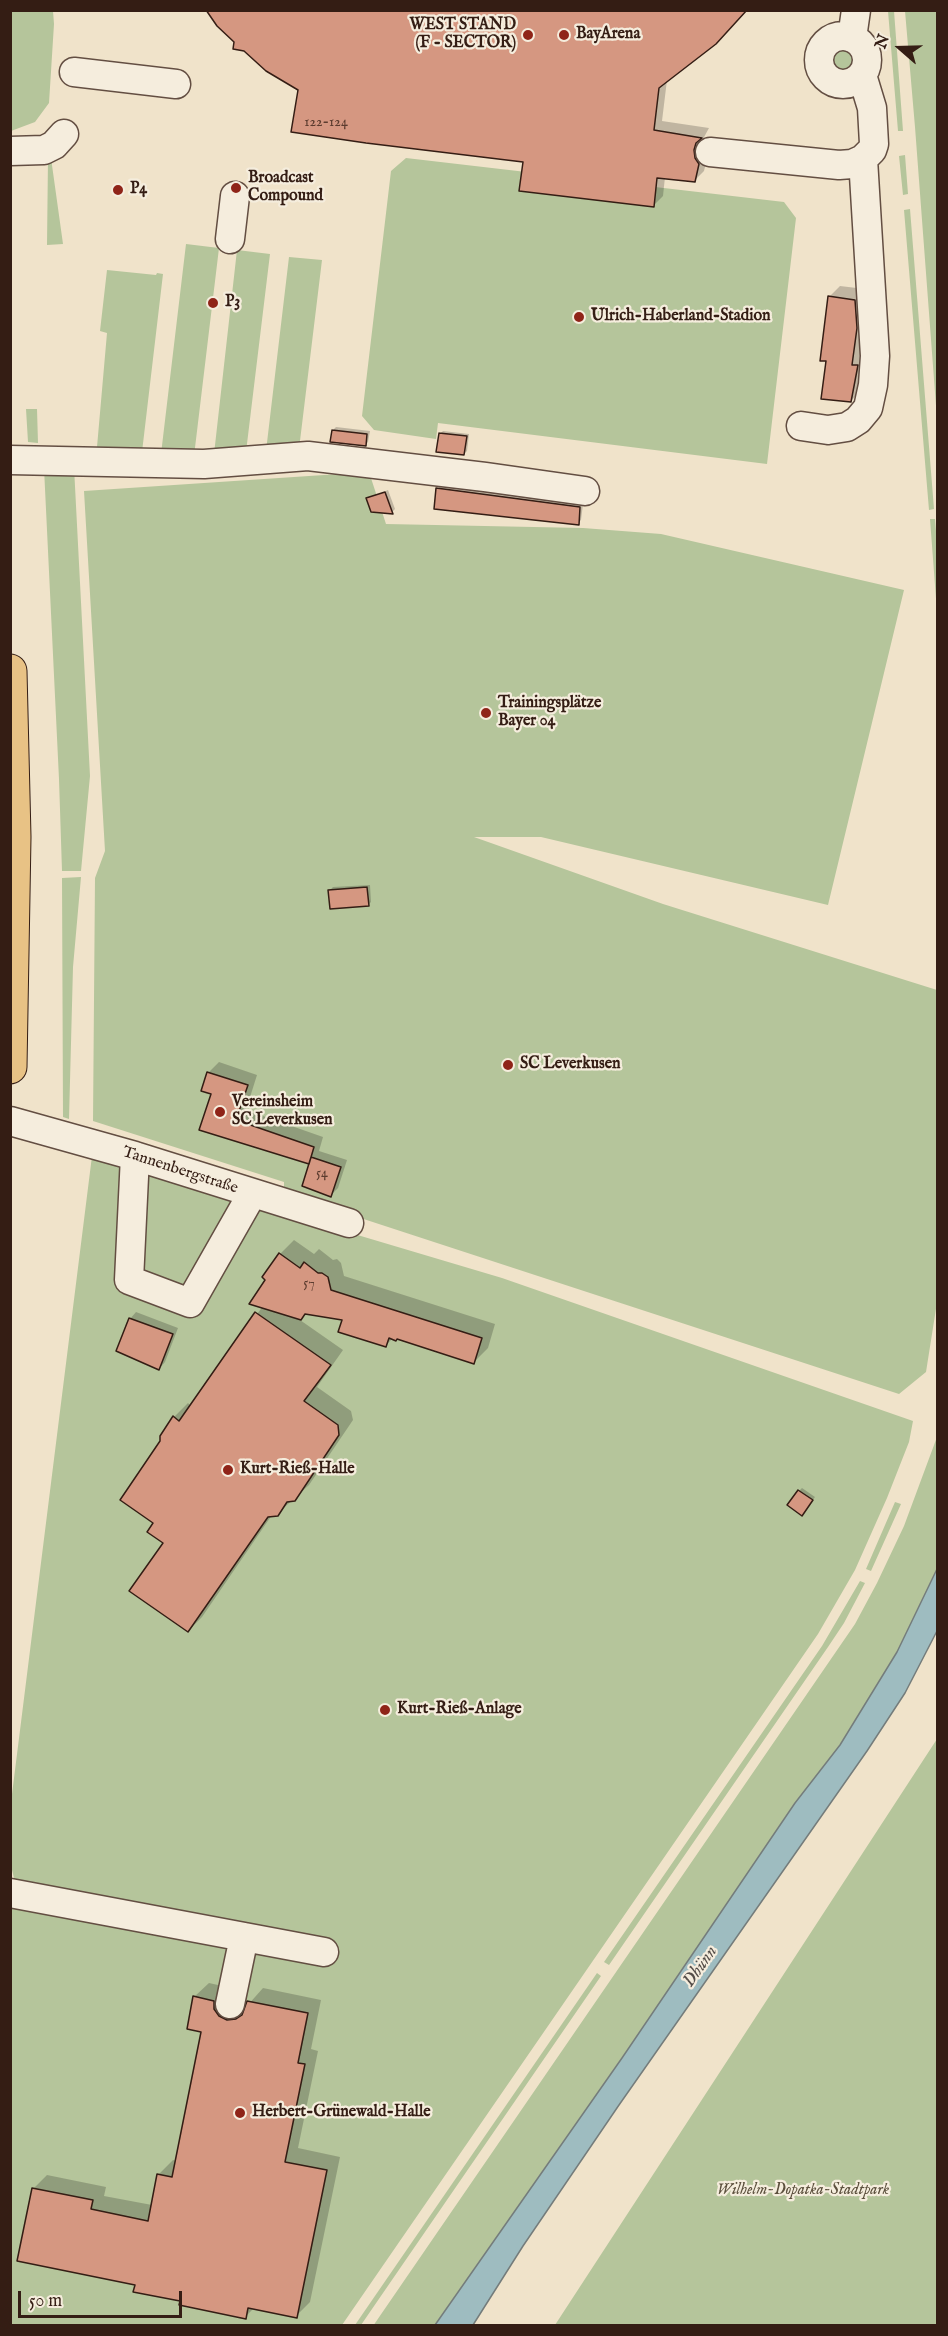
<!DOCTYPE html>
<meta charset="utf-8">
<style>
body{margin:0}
#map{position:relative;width:948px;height:2336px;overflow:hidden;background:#f0e3ca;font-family:"IM FELL English",serif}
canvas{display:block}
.frame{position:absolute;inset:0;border:12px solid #341d14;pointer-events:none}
.north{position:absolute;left:870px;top:18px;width:60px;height:60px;-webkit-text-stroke:4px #f5eddd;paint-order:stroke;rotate:290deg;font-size:16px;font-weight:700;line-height:24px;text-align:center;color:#341d14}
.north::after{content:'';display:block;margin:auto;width:21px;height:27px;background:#341d14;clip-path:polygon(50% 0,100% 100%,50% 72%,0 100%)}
.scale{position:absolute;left:18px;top:2291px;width:164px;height:27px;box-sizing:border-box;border:3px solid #341d14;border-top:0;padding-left:8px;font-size:18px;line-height:21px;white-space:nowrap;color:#341d14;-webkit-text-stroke:4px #f5eddd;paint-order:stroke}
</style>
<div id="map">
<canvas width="948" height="2336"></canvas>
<div class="frame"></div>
<div class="north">N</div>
<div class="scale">50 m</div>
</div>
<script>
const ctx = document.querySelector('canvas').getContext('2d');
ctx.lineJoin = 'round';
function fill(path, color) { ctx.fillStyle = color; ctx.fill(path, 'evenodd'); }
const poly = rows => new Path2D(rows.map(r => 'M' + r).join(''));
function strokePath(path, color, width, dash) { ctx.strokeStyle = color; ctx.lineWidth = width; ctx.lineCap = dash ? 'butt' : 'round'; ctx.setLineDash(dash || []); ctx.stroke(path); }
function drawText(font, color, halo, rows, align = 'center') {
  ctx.font = font + ' "IM FELL English",serif'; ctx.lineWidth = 4.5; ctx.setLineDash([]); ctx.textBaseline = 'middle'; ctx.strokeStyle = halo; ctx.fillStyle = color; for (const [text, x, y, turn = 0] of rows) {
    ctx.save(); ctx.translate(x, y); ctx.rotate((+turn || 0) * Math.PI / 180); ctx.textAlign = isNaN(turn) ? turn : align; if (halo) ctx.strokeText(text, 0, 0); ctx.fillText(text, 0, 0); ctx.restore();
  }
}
fill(poly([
 [10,11,53,11,54,24,49,103,35,122,11,131],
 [888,11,894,11,903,131,898,131],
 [905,11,937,11,937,419,915,127],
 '828 58a16 16 0 1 1 32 0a16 16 0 1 1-32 0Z',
 [905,155,908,194,903,195,899,156],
 [48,158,51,158,63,244,47,245],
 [406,158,784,202,796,218,767,464,438,423,436,439,374,430,362,416,391,171],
 [910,209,934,509,929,510,904,210],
 [186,244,219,248,194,456,161,454],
 [237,250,270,254,246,452,214,454],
 [289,257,322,260,299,449,266,451],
 [107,270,156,275,157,273,163,274,142,452,97,447,107,333,100,331],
 [26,409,37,409,38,443,28,442],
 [74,467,90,776,81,871,62,871,59,779,44,468],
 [369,472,386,524,583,528,661,534,904,590,828,905,541,837,474,837,663,904,937,990,938,1296,926,1372,899,1394,284,1193,284,1182,93,1121,95,878,105,851,84,491],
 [930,519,935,519,938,555,937,612],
 [81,877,73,967,69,1119,63,1117,62,878],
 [92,1156,502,1278,913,1421,909,1442,887,1498,855,1570,818,1634,342,2325,11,2325,10,1901,18,1894,11,1866,11,1802],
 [937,1437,937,1569,897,1652,840,1745,795,1803,622,2058,435,2325,373,2326,855,1624,877,1583,904,1526],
 [895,1502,901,1504,871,1571,866,1569],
 [860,1581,865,1583,844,1623,828,1647,609,1965,604,1962,822,1646],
 [937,1739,937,2325,555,2325],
 [597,1973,601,1976,361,2325,355,2325]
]), '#b5c59b');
const water = poly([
 [937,1569,937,1631,905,1693,867,1751,619,2105,523,2246,473,2325,435,2325,622,2058,795,1803,840,1745,897,1652,937,1569]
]);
fill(water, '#9ebcc0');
strokePath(water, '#747c7b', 1.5);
fill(poly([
 [667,80,662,121,709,128,703,139,704,148,708,154,704,171,694,181,665,177,663,196,653,206,524,161,300,90],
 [840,286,865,289,863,388,851,401,827,360,829,297],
 [336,427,370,431,368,442,365,445,333,430],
 [443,431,469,434,467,451,464,454,440,434],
 [441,485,583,504,581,520,578,523,438,489],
 [388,490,395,509,392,512,368,499],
 [370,885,371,902,368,905,330,890,333,887],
 [219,1062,257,1075,246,1110,323,1137,319,1151,347,1160,338,1188,331,1195,312,1158,201,1129,212,1093,208,1073],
 [294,1240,314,1254,319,1249,333,1260,337,1259,341,1263,344,1276,495,1324,488,1348,474,1362,393,1338,386,1345,344,1318,306,1313,300,1320,343,1350,317,1387,351,1411,353,1420,309,1485,277,1514,272,1515,202,1617,188,1631,165,1542,155,1522,162,1441,174,1417,188,1403,191,1406,263,1306,268,1279,280,1254],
 [136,1312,178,1328,165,1362,159,1369,130,1319],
 [802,1488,815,1497,805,1511,799,1491],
 [209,1983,227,1987,242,2007,247,2006,263,1988,321,2000,311,2049,318,2051,298,2148,340,2157,310,2302,296,2316,255,2307,245,2317,181,2300,137,2284,33,2189,47,2175,106,2187,104,2196,152,2205,159,2174,173,2160,177,2161,203,2031,194,1997]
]), '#0003');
const building = poly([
 [206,10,747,10,716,44,659,88,654,130,702,138,696,143,694,150,695,158,699,164,695,182,657,178,654,207,519,191,523,162,366,143,291,132,298,90,266,71,244,51,233,49,234,42,217,26,206,10],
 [828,296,855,300,857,328,852,365,858,365,851,402,821,399,826,361,820,361,828,296],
 [332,430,367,434,366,446,330,442,332,430],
 [439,433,467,436,464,455,436,452,439,433],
 [436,488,580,507,579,525,434,509,436,488],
 [385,492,393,514,371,512,366,498,385,492],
 [367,887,369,906,330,909,328,890,367,887],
 [207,1072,248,1085,236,1120,314,1147,309,1164,199,1130,211,1094,201,1091,207,1072],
 [311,1157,341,1167,331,1197,302,1186,311,1157],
 [279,1253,300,1268,304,1262,318,1273,322,1273,328,1277,331,1290,482,1338,474,1364,397,1339,396,1341,389,1338,386,1347,338,1332,342,1320,305,1314,301,1320,249,1304,265,1280,262,1277,279,1253],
 [255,1312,331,1365,304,1401,338,1425,339,1435,295,1501,287,1502,278,1516,268,1517,188,1632,129,1591,163,1543,147,1532,153,1523,120,1500,160,1441,160,1436,173,1416,179,1421,255,1312],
 [129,1318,173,1334,159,1370,116,1351,129,1318],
 [798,1490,813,1500,802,1516,787,1505,798,1490],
 [193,1996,214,2001,214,2009,219,2016,227,2020,236,2019,242,2015,247,2001,308,2013,298,2063,305,2064,285,2162,327,2170,297,2318,248,2308,246,2319,179,2305,180,2301,133,2292,135,2285,17,2261,32,2188,93,2200,91,2209,148,2221,157,2174,172,2177,201,2032,187,2029,193,1996]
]);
fill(building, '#d59781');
strokePath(building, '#341d14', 1.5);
const minor = poly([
 '819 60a24 24 0 1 1 48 0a24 24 0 1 1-48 0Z',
 [852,38,856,10],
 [74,72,176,84],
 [10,151,44,150,54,145,64,134],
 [710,152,839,165,852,164,863,159,872,150,874,144,872,108,862,75],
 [230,239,235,196],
 [801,426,828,430,847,427,858,420,868,408,873,385,875,356,863,159],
 [10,460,204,464,308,456,485,477,585,491],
 [10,1121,135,1156,349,1223],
 [135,1156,129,1280,190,1303,252,1194],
 [10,1893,324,1952],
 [230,2004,244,1937]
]);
const highway = poly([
 [10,671,14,837,10,1067]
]);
strokePath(minor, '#634e42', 31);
strokePath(highway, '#341d14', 35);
strokePath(minor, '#f5eddd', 28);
strokePath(highway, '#e8c285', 33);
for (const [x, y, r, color] of [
 [528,35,6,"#8f2418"],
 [564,35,6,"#8f2418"],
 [236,188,6,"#8f2418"],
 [118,190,6,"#8f2418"],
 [213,303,6,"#8f2418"],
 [579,317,6,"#8f2418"],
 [486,713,6,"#8f2418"],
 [508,1065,6,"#8f2418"],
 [220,1112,6,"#8f2418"],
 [228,1470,6,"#8f2418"],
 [385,1710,6,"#8f2418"],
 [240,2113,6,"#8f2418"]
]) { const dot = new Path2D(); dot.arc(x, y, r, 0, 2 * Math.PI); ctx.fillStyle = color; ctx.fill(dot); strokePath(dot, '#f5eddd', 2); }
drawText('14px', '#5c3c2f', null, [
 ["122-124",326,123],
 ["54",322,1174],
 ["57",309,1284]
]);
drawText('bold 16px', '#341d14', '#f5eddd', [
 ["WEST STAND",516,26,"right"],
 ["(F - SECTOR)",516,44,"right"],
 ["BayArena",576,35],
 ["Broadcast",248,179],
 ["Compound",248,197],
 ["P4",130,190],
 ["P3",225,303],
 ["Ulrich-Haberland-Stadion",591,317],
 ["Trainingsplätze",498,704],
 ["Bayer 04",498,722],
 ["SC Leverkusen",520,1065],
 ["Vereinsheim",232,1103],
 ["SC Leverkusen",232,1121],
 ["Kurt-Rieß-Halle",240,1470],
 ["Kurt-Rieß-Anlage",397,1710],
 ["Herbert-Grünewald-Halle",252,2113]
], 'left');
drawText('16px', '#341d14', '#f5eddd', [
 ["Tannenbergstraße",180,1171,18]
]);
drawText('italic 16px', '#5b4f3c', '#f5eddd', [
 ["Wilhelm-Dopatka-Stadtpark",803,2191]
]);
drawText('italic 18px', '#544d48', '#f5eddd', [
 ["Dhünn",701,1967,-55]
]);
</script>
